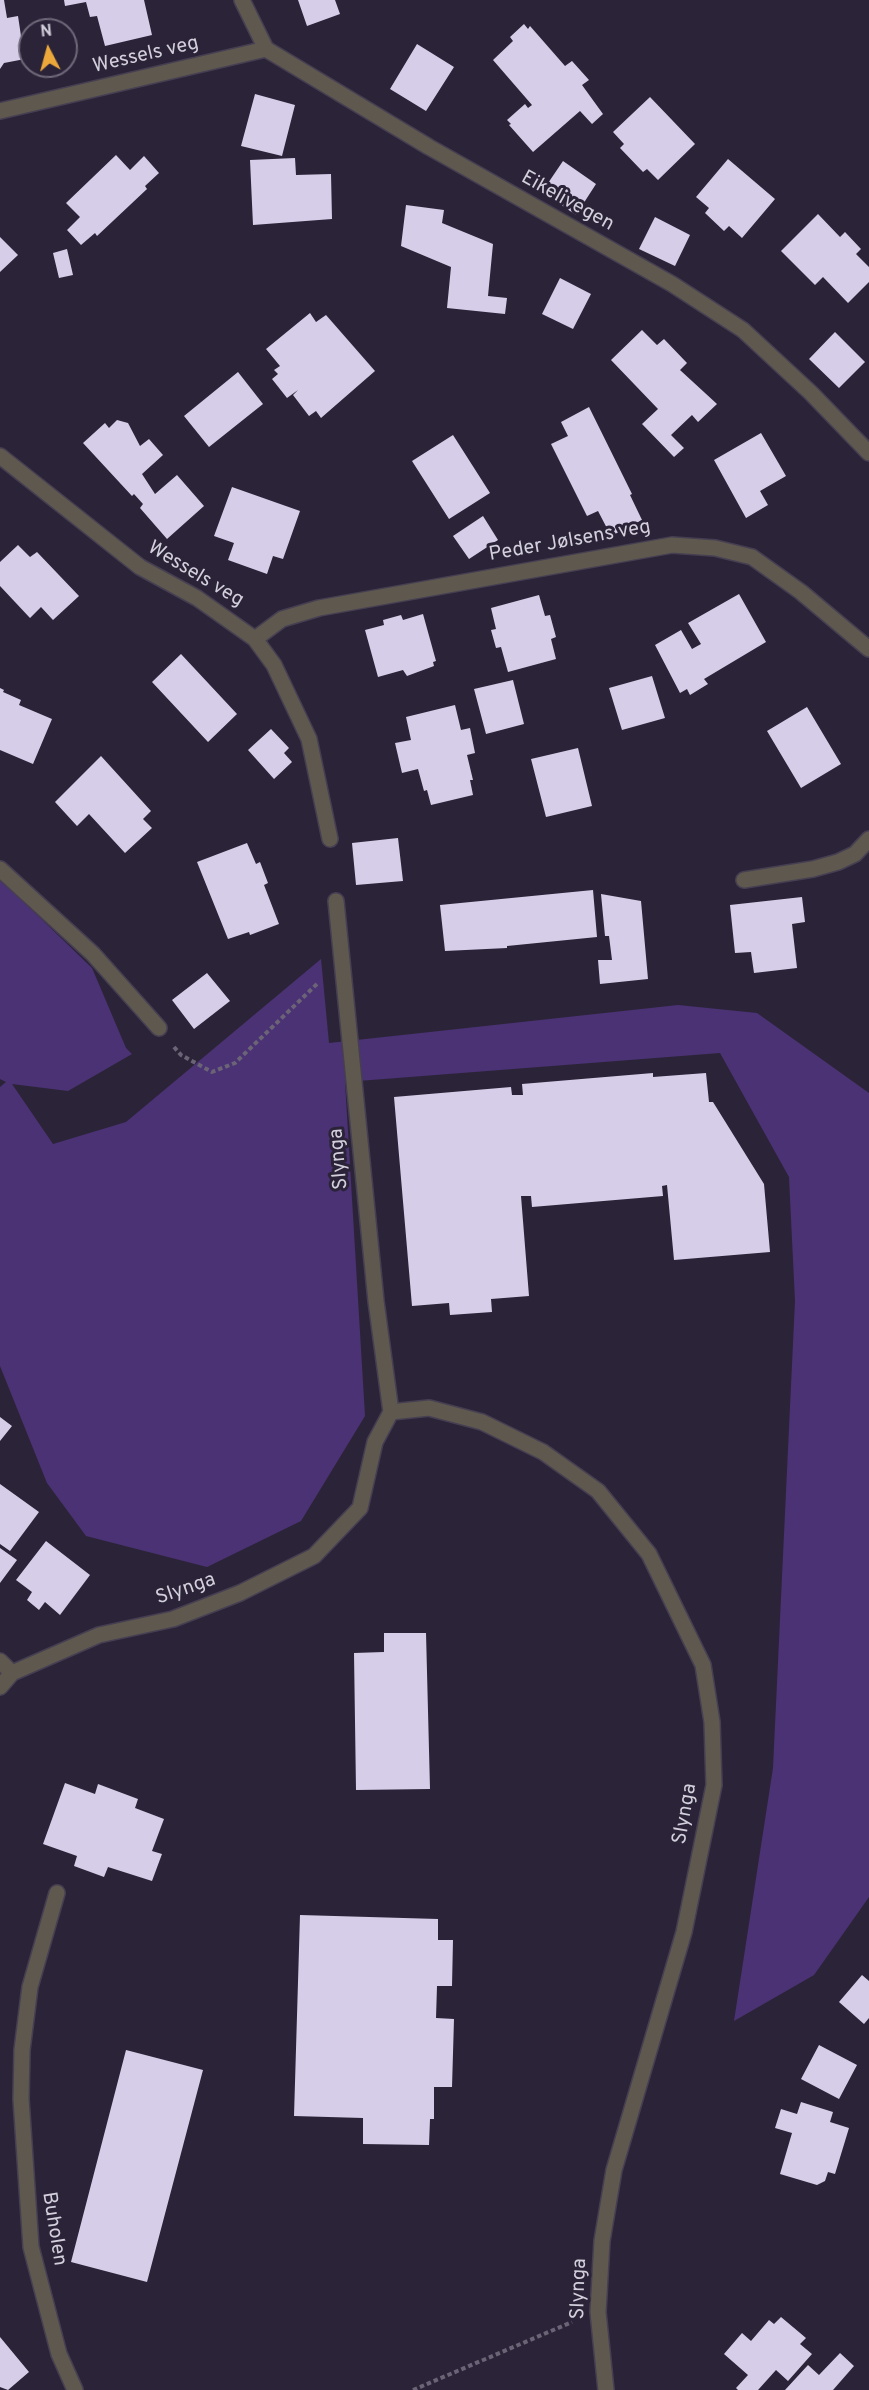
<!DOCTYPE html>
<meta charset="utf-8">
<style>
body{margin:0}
#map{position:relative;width:869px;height:2390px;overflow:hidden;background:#2b2438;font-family:Overpass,sans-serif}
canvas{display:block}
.north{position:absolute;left:18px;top:18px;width:60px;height:60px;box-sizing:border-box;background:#2b2438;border:2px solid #6e687a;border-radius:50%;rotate:354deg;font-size:16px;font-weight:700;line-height:24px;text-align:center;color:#d3cfdc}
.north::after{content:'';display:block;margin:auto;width:21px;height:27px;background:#eda83b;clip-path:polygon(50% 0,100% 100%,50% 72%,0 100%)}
</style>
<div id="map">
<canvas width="869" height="2390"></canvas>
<div class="north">N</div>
</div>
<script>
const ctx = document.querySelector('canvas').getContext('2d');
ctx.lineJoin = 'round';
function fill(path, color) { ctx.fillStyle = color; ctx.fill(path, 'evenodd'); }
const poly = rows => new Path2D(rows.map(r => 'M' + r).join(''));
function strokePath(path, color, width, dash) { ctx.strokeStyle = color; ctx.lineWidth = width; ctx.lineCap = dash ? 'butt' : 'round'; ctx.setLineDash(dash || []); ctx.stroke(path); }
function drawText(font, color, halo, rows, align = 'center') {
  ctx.font = font + ' Overpass,sans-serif'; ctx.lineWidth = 6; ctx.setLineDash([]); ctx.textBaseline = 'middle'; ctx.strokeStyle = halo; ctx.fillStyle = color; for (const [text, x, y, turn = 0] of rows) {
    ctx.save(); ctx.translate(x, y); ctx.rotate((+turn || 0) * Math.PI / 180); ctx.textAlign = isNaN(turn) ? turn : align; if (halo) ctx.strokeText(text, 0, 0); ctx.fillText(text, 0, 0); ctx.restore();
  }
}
fill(poly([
 [0,879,92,968,126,1048,132,1054,68,1091,12,1084,53,1144,126,1122,321,959,329,1043,678,1005,757,1013,869,1093,869,1897,814,1975,734,2021,773,1768,795,1301,789,1177,720,1053,345,1082,365,1416,301,1521,207,1567,86,1536,47,1483,0,1366,0,1087,6,1082,0,1079]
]), '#4b3274');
fill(poly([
 [0,0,4,0,7,18,18,16,21,36,27,35,30,58,4,63,0,69],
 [64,0,144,0,152,35,105,46,97,16,90,17,86,2,65,6],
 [298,0,335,0,340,14,307,26],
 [524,24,528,29,530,26,565,66,572,61,589,80,582,85,603,114,592,124,580,111,533,152,509,125,511,124,507,120,525,104,528,108,532,105,493,60,513,41,510,37],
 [417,44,454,67,426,111,390,89],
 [255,94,295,105,282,156,241,146],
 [650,97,695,144,658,180,647,169,643,172,620,148,624,144,613,132],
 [116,155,130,170,144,156,159,173,145,186,147,189,97,236,95,233,81,245,67,230,80,217,66,203],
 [295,158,296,175,331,174,332,219,253,225,250,160],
 [728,159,775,199,742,238,729,226,724,231,705,213,709,208,696,197],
 [563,161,596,184,576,215,542,192],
 [406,205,444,210,442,223,493,244,488,296,507,298,505,314,447,308,451,267,401,246],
 [818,214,840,237,845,232,861,249,856,254,869,267,869,282,848,303,823,277,815,285,781,251],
 [655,217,690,235,675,266,639,249],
 [0,237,18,255,0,272],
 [67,249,73,275,59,278,53,253],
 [560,278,591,294,573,329,542,314],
 [310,313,316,322,326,315,375,371,321,418,316,411,309,416,293,395,298,390,287,398,272,379,278,374,274,370,280,366,266,349],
 [642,330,657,345,664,339,687,363,680,370,717,404,698,422,692,415,671,435,684,448,674,457,642,424,658,409,611,360],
 [835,332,865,362,839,388,809,359],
 [238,372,263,404,209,447,184,416],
 [589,407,632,494,630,495,642,520,611,536,598,511,587,516,551,444,568,436,561,422],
 [117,420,128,423,140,446,149,439,163,455,142,474,155,494,177,475,204,506,167,539,140,508,143,504,134,494,132,496,83,443,105,423,109,428],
 [761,433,786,476,760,491,768,505,746,518,714,460],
 [453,435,490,493,449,519,412,461],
 [232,487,300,511,283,559,273,556,267,574,228,560,234,543,214,536],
 [483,516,498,540,469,559,453,536],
 [18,545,30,557,37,552,79,596,53,620,41,607,30,618,0,586,0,562],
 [739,594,766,642,704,679,708,684,690,695,687,689,680,693,655,645,681,630,692,649,701,644,688,623],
 [539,595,545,616,550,615,556,637,551,639,556,659,508,672,501,647,496,648,491,630,496,629,491,608],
 [423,614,436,661,433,662,434,666,407,676,403,670,378,677,365,630,384,625,383,620,401,615,403,620],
 [181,654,237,714,208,742,152,682],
 [652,676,665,718,622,730,609,688],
 [513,680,524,724,486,734,474,689],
 [0,688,4,690,3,692,21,700,19,705,52,719,33,764,0,750],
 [455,705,461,730,470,728,475,753,467,755,473,780,470,780,473,795,431,805,427,790,424,791,418,769,402,773,395,743,411,740,406,717],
 [807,707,841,764,801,788,767,731],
 [271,729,289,748,284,753,292,762,274,779,248,750],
 [578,748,592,806,546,817,531,759],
 [101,756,151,811,143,819,152,828,125,853,89,814,77,826,55,802],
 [398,838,403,881,356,885,352,843],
 [247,843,256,864,260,862,268,883,264,885,279,924,250,935,249,932,228,939,197,862],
 [593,890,597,937,507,946,507,948,445,951,440,905],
 [601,894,641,901,648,979,600,984,598,960,612,960,609,936,605,936],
 [802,897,805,922,792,924,797,968,754,973,751,952,735,953,730,905],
 [207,973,230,1001,194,1029,172,1000],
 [653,1073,653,1077,706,1073,709,1102,713,1102,764,1184,770,1252,674,1260,667,1185,662,1186,663,1196,532,1207,531,1196,521,1196,529,1296,491,1299,492,1312,450,1315,449,1303,412,1306,394,1097,511,1087,512,1095,523,1095,522,1084],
 [0,1417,12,1426,0,1441],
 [0,1484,39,1512,10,1551,0,1544],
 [46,1541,90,1575,60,1615,45,1602,39,1610,27,1600,32,1592,16,1580],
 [0,1548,17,1560,0,1583],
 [384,1633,426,1633,430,1789,356,1790,354,1653,384,1652],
 [65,1783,95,1794,98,1784,138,1799,135,1808,164,1819,152,1851,162,1854,152,1881,108,1867,104,1877,74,1866,77,1856,43,1844],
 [300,1915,438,1919,438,1940,453,1940,452,1986,437,1986,436,2018,454,2019,452,2087,434,2087,434,2119,430,2119,429,2145,363,2144,363,2118,294,2116],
 [862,1975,869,1981,869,2018,864,2024,839,2002],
 [819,2045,857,2065,839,2099,801,2079],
 [126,2050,203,2070,147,2282,71,2262],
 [801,2102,833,2112,830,2122,849,2128,835,2174,828,2172,825,2181,817,2185,780,2174,792,2133,775,2128,781,2109,797,2114],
 [781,2317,806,2338,800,2344,812,2354,788,2381,776,2370,758,2390,738,2390,736,2388,748,2375,724,2354,742,2333,751,2341,769,2320,774,2324],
 [0,2337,29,2372,8,2390,0,2387],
 [840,2353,854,2366,833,2390,785,2390,808,2365,819,2375]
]), '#d6cee9');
const service = poly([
 [744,880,813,869,838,862,855,854,869,839],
 [57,1893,30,1987,22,2050,21,2099,31,2247,59,2354,75,2390]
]);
const minor = poly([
 [242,0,266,49,429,147,672,284,743,330,811,393,869,453],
 [0,111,266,49],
 [0,456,140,567,197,598,255,639,274,665,309,739,330,839],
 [255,639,282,619,319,608,672,545,715,548,752,557,801,592,869,649],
 [0,869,93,954,159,1028],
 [336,901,376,1301,391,1412],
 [0,1661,12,1673],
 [0,1687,12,1673,99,1635,173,1619,240,1593,314,1556,360,1508,375,1442,391,1412,429,1408,482,1422,543,1452,598,1491,649,1554,703,1665,712,1722,714,1785,684,1932,614,2170,602,2241,598,2312,606,2390]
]);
strokePath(service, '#463f52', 18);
strokePath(minor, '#463f52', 18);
strokePath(poly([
 [174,1047,181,1055,212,1072,235,1063,317,984],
 [413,2390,572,2322]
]), '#6a6476', 4, [4.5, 3]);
strokePath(service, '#5f584f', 15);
strokePath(minor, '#5f584f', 15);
drawText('20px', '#d3cfdc', '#2b2438', [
 ["Wessels veg",146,56,-13],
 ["Eikelivegen",567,202,29],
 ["Peder Jølsens veg",570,542,-10],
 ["Wessels veg",195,575,31],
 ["Slynga",340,1159,-95],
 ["Slynga",186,1590,-19],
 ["Slynga",686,1814,-80],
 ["Buholen",53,2229,81],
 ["Slynga",580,2289,-88]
]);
</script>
